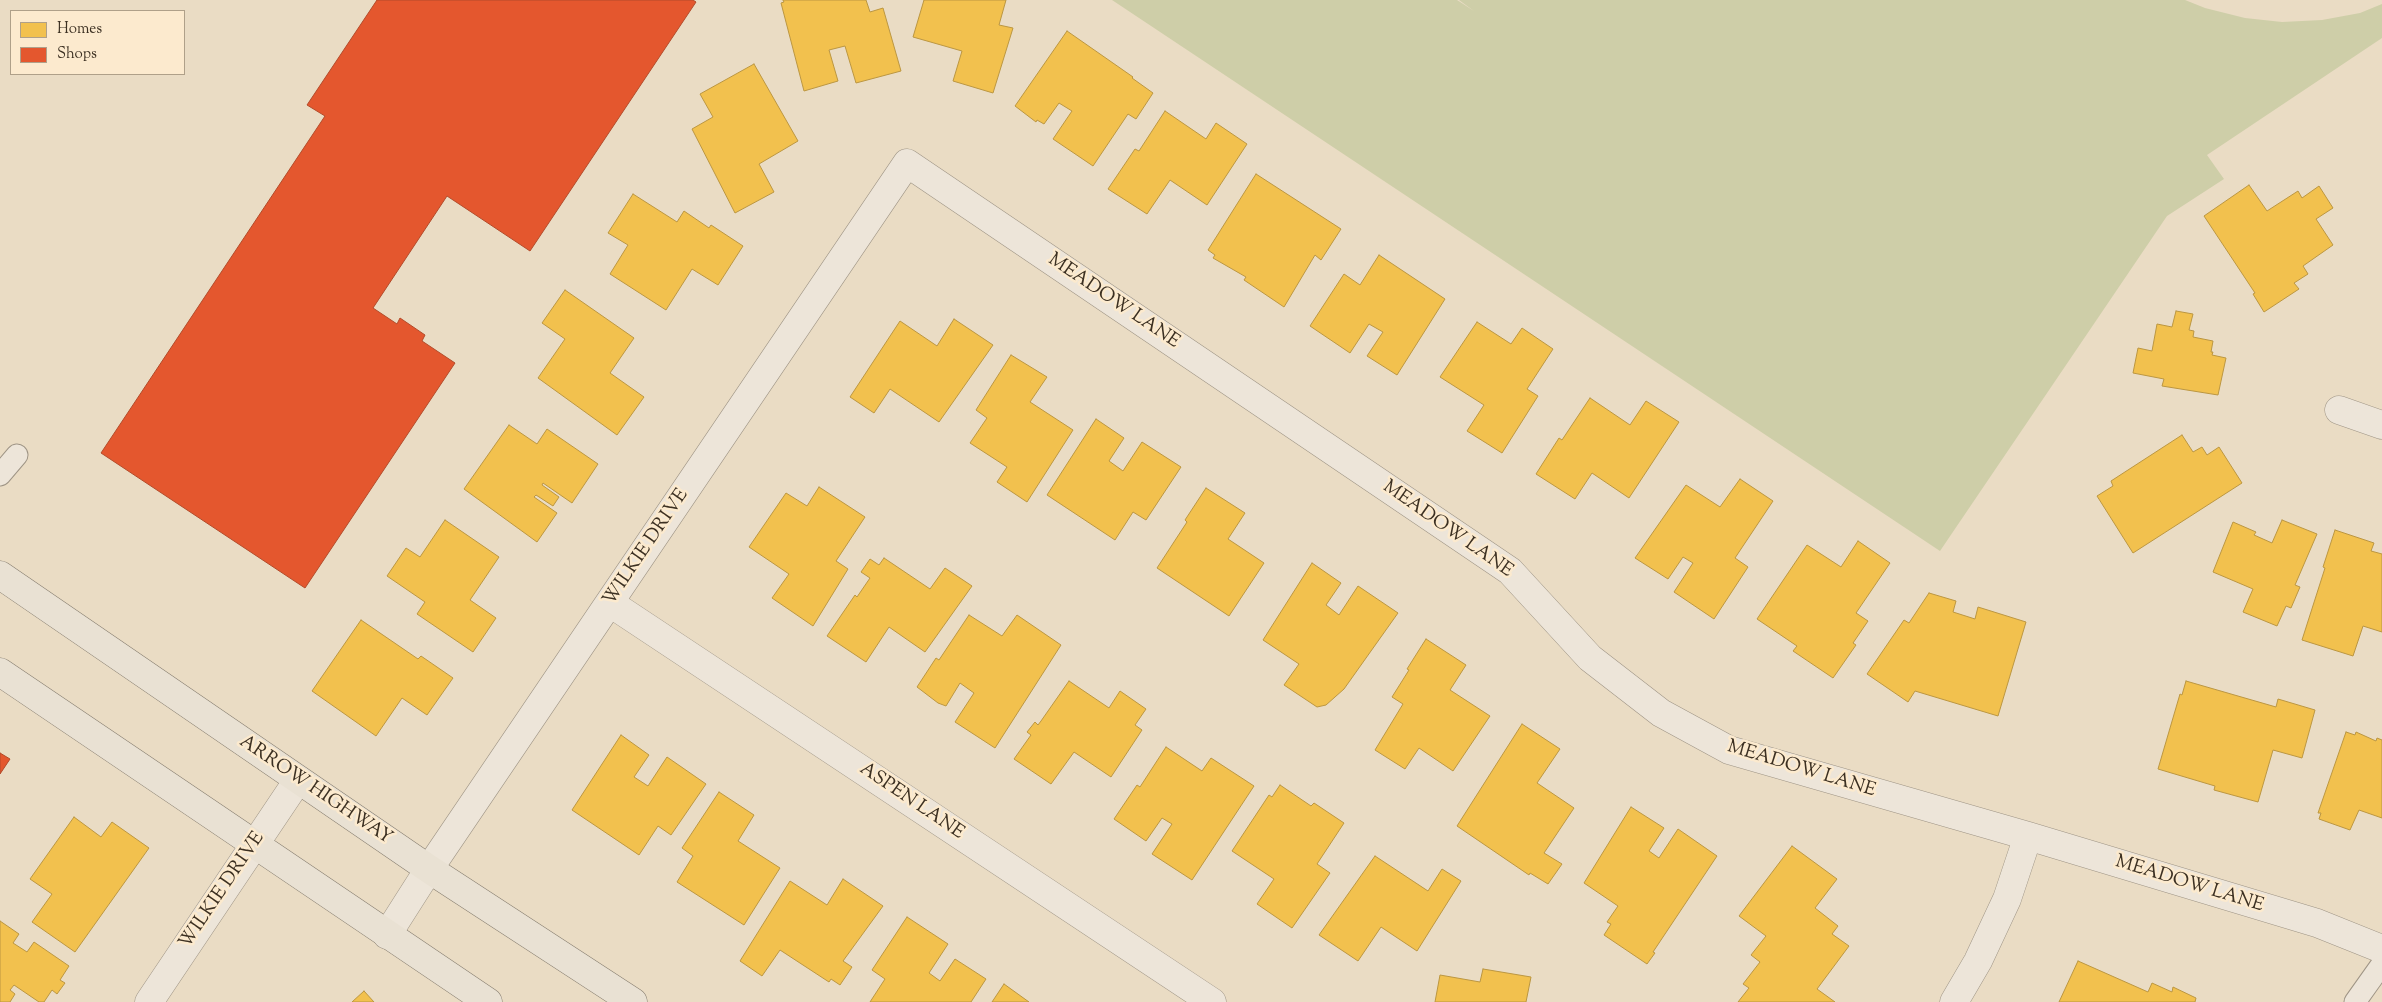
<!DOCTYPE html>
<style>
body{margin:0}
#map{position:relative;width:2382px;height:1002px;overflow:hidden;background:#eadcc4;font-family:"Sorts Mill Goudy",serif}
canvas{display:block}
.legend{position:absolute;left:10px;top:10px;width:175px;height:65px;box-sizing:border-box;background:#fceace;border:1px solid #afa089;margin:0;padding:6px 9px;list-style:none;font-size:15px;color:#3c3022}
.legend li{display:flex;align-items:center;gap:10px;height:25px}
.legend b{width:25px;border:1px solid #afa089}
</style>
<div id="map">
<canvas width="2382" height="1002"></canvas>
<ul class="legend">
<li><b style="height:14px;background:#f2c14e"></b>Homes</li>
<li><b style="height:14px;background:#e4572e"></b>Shops</li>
</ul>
</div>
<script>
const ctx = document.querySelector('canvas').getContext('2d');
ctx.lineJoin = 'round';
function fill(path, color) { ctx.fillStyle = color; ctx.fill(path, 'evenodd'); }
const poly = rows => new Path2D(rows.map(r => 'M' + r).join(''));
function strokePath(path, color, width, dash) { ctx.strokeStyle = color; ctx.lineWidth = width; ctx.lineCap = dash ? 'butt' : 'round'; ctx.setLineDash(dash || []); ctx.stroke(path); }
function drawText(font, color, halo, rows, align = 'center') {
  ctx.font = font + ' "Sorts Mill Goudy",serif'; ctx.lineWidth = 5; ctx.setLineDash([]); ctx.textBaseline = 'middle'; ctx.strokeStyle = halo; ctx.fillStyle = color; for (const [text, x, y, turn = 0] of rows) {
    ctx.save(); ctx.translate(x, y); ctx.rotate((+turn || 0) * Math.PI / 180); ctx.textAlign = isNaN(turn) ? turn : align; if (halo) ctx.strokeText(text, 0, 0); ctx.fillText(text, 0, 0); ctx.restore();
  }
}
fill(poly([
 [1112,0,1457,0,1474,11,1459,0,2185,0,2205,8,2245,18,2282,22,2322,20,2360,13,2382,4,2382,38,2207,155,2224,179,2167,216,1940,551]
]), '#cecea8');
const homes = poly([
 [783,0,866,0,870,12,883,8,901,71,856,83,845,46,829,50,838,81,804,91,781,3,784,2,783,0],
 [924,0,1006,0,999,25,1013,28,993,93,953,81,962,51,913,37,924,0],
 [1067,31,1133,77,1132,78,1153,93,1136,119,1128,114,1093,166,1053,139,1072,111,1059,103,1044,124,1037,120,1036,122,1015,106,1067,31],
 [754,64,798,141,759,164,774,192,735,213,692,129,713,117,700,94,754,64],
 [1165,111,1206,139,1216,123,1247,144,1207,205,1170,180,1147,214,1108,189,1135,149,1139,151,1165,111],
 [1256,174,1341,229,1321,260,1315,255,1284,307,1244,280,1246,277,1213,258,1215,255,1208,250,1256,174],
 [2249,185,2267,211,2298,191,2302,198,2319,186,2333,208,2316,219,2333,245,2303,266,2308,274,2294,283,2299,289,2264,312,2253,294,2255,293,2204,216,2249,185],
 [633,194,677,222,684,211,709,228,711,225,743,246,718,285,692,269,666,310,610,274,628,245,608,233,633,194],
 [1379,255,1445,299,1397,375,1367,356,1383,332,1369,324,1350,353,1310,326,1344,274,1360,285,1379,255],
 [565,290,634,338,610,373,644,397,617,435,538,378,565,339,542,323,565,290],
 [2176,311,2193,314,2189,330,2194,331,2193,337,2213,341,2211,352,2213,352,2212,355,2226,358,2218,395,2162,386,2164,379,2133,373,2138,348,2152,351,2157,324,2172,327,2176,311],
 [954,319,993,345,939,422,890,389,874,413,850,397,900,321,937,346,954,319],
 [1477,322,1511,344,1522,328,1553,349,1527,389,1538,396,1502,453,1467,431,1484,405,1440,377,1477,322],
 [1011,355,1047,377,1030,402,1073,430,1027,502,997,482,1007,467,970,443,987,418,976,410,1011,355],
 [1590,398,1630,425,1646,401,1679,422,1629,498,1592,473,1575,499,1536,474,1559,438,1562,440,1590,398],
 [1096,419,1124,438,1109,461,1123,471,1142,442,1181,467,1146,520,1133,512,1115,540,1047,495,1096,419],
 [509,425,537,444,547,429,598,464,572,503,543,483,542,485,559,497,553,506,536,495,534,497,557,513,537,542,464,489,509,425],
 [2182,435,2193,452,2202,447,2207,455,2219,447,2242,483,2133,553,2097,496,2113,486,2111,481,2182,435],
 [1740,479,1773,501,1735,558,1748,567,1714,619,1674,592,1693,563,1683,557,1668,579,1635,558,1686,485,1720,507,1740,479],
 [819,487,865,517,836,561,848,569,813,626,772,598,789,574,749,547,786,493,807,506,819,487],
 [1206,488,1245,513,1228,539,1264,563,1229,616,1157,568,1187,522,1185,520,1206,488],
 [445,520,499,557,470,600,496,618,473,652,417,614,425,602,387,576,406,548,420,557,445,520],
 [2282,520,2317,534,2295,585,2300,587,2291,608,2286,606,2277,626,2243,612,2253,589,2213,572,2233,522,2256,532,2254,535,2272,543,2282,520],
 [2335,530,2374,543,2371,551,2382,554,2382,632,2363,626,2353,656,2302,640,2325,568,2323,567,2335,530],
 [1858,541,1890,563,1856,613,1868,621,1853,643,1856,645,1833,678,1793,651,1797,646,1757,619,1807,545,1841,567,1858,541],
 [884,558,930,589,945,568,972,586,925,652,889,627,866,662,827,636,855,595,857,597,870,578,861,572,870,559,879,565,884,558],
 [1312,563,1341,583,1326,605,1339,615,1358,586,1398,613,1344,689,1326,705,1317,707,1284,685,1299,664,1263,640,1312,563],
 [1929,593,1956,601,1953,612,1975,619,1978,607,2026,622,1998,716,1915,691,1908,702,1867,674,1904,620,1909,623,1929,593],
 [969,615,1002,636,1017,615,1061,645,995,748,955,722,974,693,960,683,946,706,938,703,917,687,936,658,939,660,969,615],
 [361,620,418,659,421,656,453,678,427,715,402,698,376,736,312,691,361,620],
 [1426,639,1466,665,1450,690,1490,716,1453,771,1419,748,1405,769,1375,750,1403,704,1392,697,1409,670,1407,669,1426,639],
 [1069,681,1109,708,1120,691,1146,709,1135,725,1142,730,1111,777,1074,752,1051,784,1014,759,1031,735,1027,732,1035,722,1038,725,1041,721,1069,681],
 [2186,681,2276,707,2278,699,2315,710,2302,758,2273,750,2258,802,2214,790,2215,786,2158,769,2180,694,2182,695,2186,681],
 [1522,724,1560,749,1537,783,1574,808,1544,853,1562,864,1548,884,1530,873,1529,875,1457,826,1522,724],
 [2346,732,2355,735,2356,732,2376,741,2377,738,2382,740,2382,818,2359,810,2350,830,2319,819,2321,813,2318,813,2346,732],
 [621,735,649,755,634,777,648,786,667,757,706,784,671,835,658,826,639,855,572,810,621,735],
 [1166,747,1202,771,1211,758,1254,786,1192,880,1152,854,1172,824,1162,818,1146,841,1114,819,1137,785,1140,787,1166,747],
 [1280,785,1311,806,1314,803,1344,823,1317,864,1330,873,1292,928,1257,904,1274,879,1232,851,1269,795,1272,797,1280,785],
 [719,792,754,815,738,841,780,868,744,925,677,882,693,856,682,848,719,792],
 [1631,807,1664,828,1649,851,1659,858,1678,829,1717,856,1653,952,1655,953,1647,964,1604,935,1611,924,1607,922,1618,906,1584,883,1631,807],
 [74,817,101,837,112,822,149,848,75,952,32,922,52,894,30,879,74,817],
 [1792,846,1837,879,1815,908,1838,926,1832,934,1849,946,1817,989,1835,1002,1738,1002,1749,988,1743,984,1760,962,1751,955,1766,936,1739,916,1792,846],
 [1375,856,1428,891,1442,869,1461,881,1417,951,1381,927,1358,961,1319,935,1375,856],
 [843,879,883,906,843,961,852,967,840,985,831,979,829,982,780,950,762,976,740,961,790,881,827,905,843,879],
 [907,917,948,944,929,973,940,981,955,959,986,979,971,1002,870,1002,885,979,872,970,907,917],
 [0,921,19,934,13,943,27,952,34,942,69,966,60,980,65,983,57,994,52,990,44,1002,39,1002,14,985,10,990,15,994,10,1002,0,1002,0,921],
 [2078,961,2148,992,2152,983,2172,992,2173,987,2196,998,2195,1002,2059,1002,2078,961],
 [1483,969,1531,977,1526,1002,1435,1002,1440,975,1480,982,1483,969],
 [1004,984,1029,1002,992,1002,1004,984],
 [364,991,374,1002,352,1002,364,991]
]);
fill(homes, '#f2c14e');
strokePath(homes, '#bb9641', 1);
const shops = poly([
 [377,0,693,0,696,2,530,251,447,196,373,308,397,324,400,318,425,335,422,341,455,363,305,588,101,453,325,116,307,105,377,0],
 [0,753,10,759,0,774,0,753]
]);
fill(shops, '#e4572e');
strokePath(shops, '#b24b2a', 1);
const lane = poly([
 [0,475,17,455],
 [2355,1002,2382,964]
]);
const street = poly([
 [2339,410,2382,425],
 [610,603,1212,1002],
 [387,935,429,869,907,163,1510,571,1590,658,1661,713,1729,750,2028,836,2317,923,2382,949],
 [149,1002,298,780],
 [1954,1002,1978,961,2007,899,2028,836]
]);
const primary = poly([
 [0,575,429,869,633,1002],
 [0,672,488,1002]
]);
strokePath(lane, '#9e9485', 23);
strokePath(street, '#9e9485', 29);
strokePath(primary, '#867d6f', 29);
strokePath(lane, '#ede5d9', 21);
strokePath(street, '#ede5d9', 28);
strokePath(primary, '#e9e1d3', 28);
drawText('19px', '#3c3022', '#fceace', [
 ["MEADOW LANE",1113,302,34],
 ["MEADOW LANE",1447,530,35],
 ["WILKIE DRIVE",647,548,-56],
 ["MEADOW LANE",1801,770,17],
 ["ARROW HIGHWAY",315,791,34],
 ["ASPEN LANE",911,802,34],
 ["MEADOW LANE",2189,885,17],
 ["WILKIE DRIVE",223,891,-56]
]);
</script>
